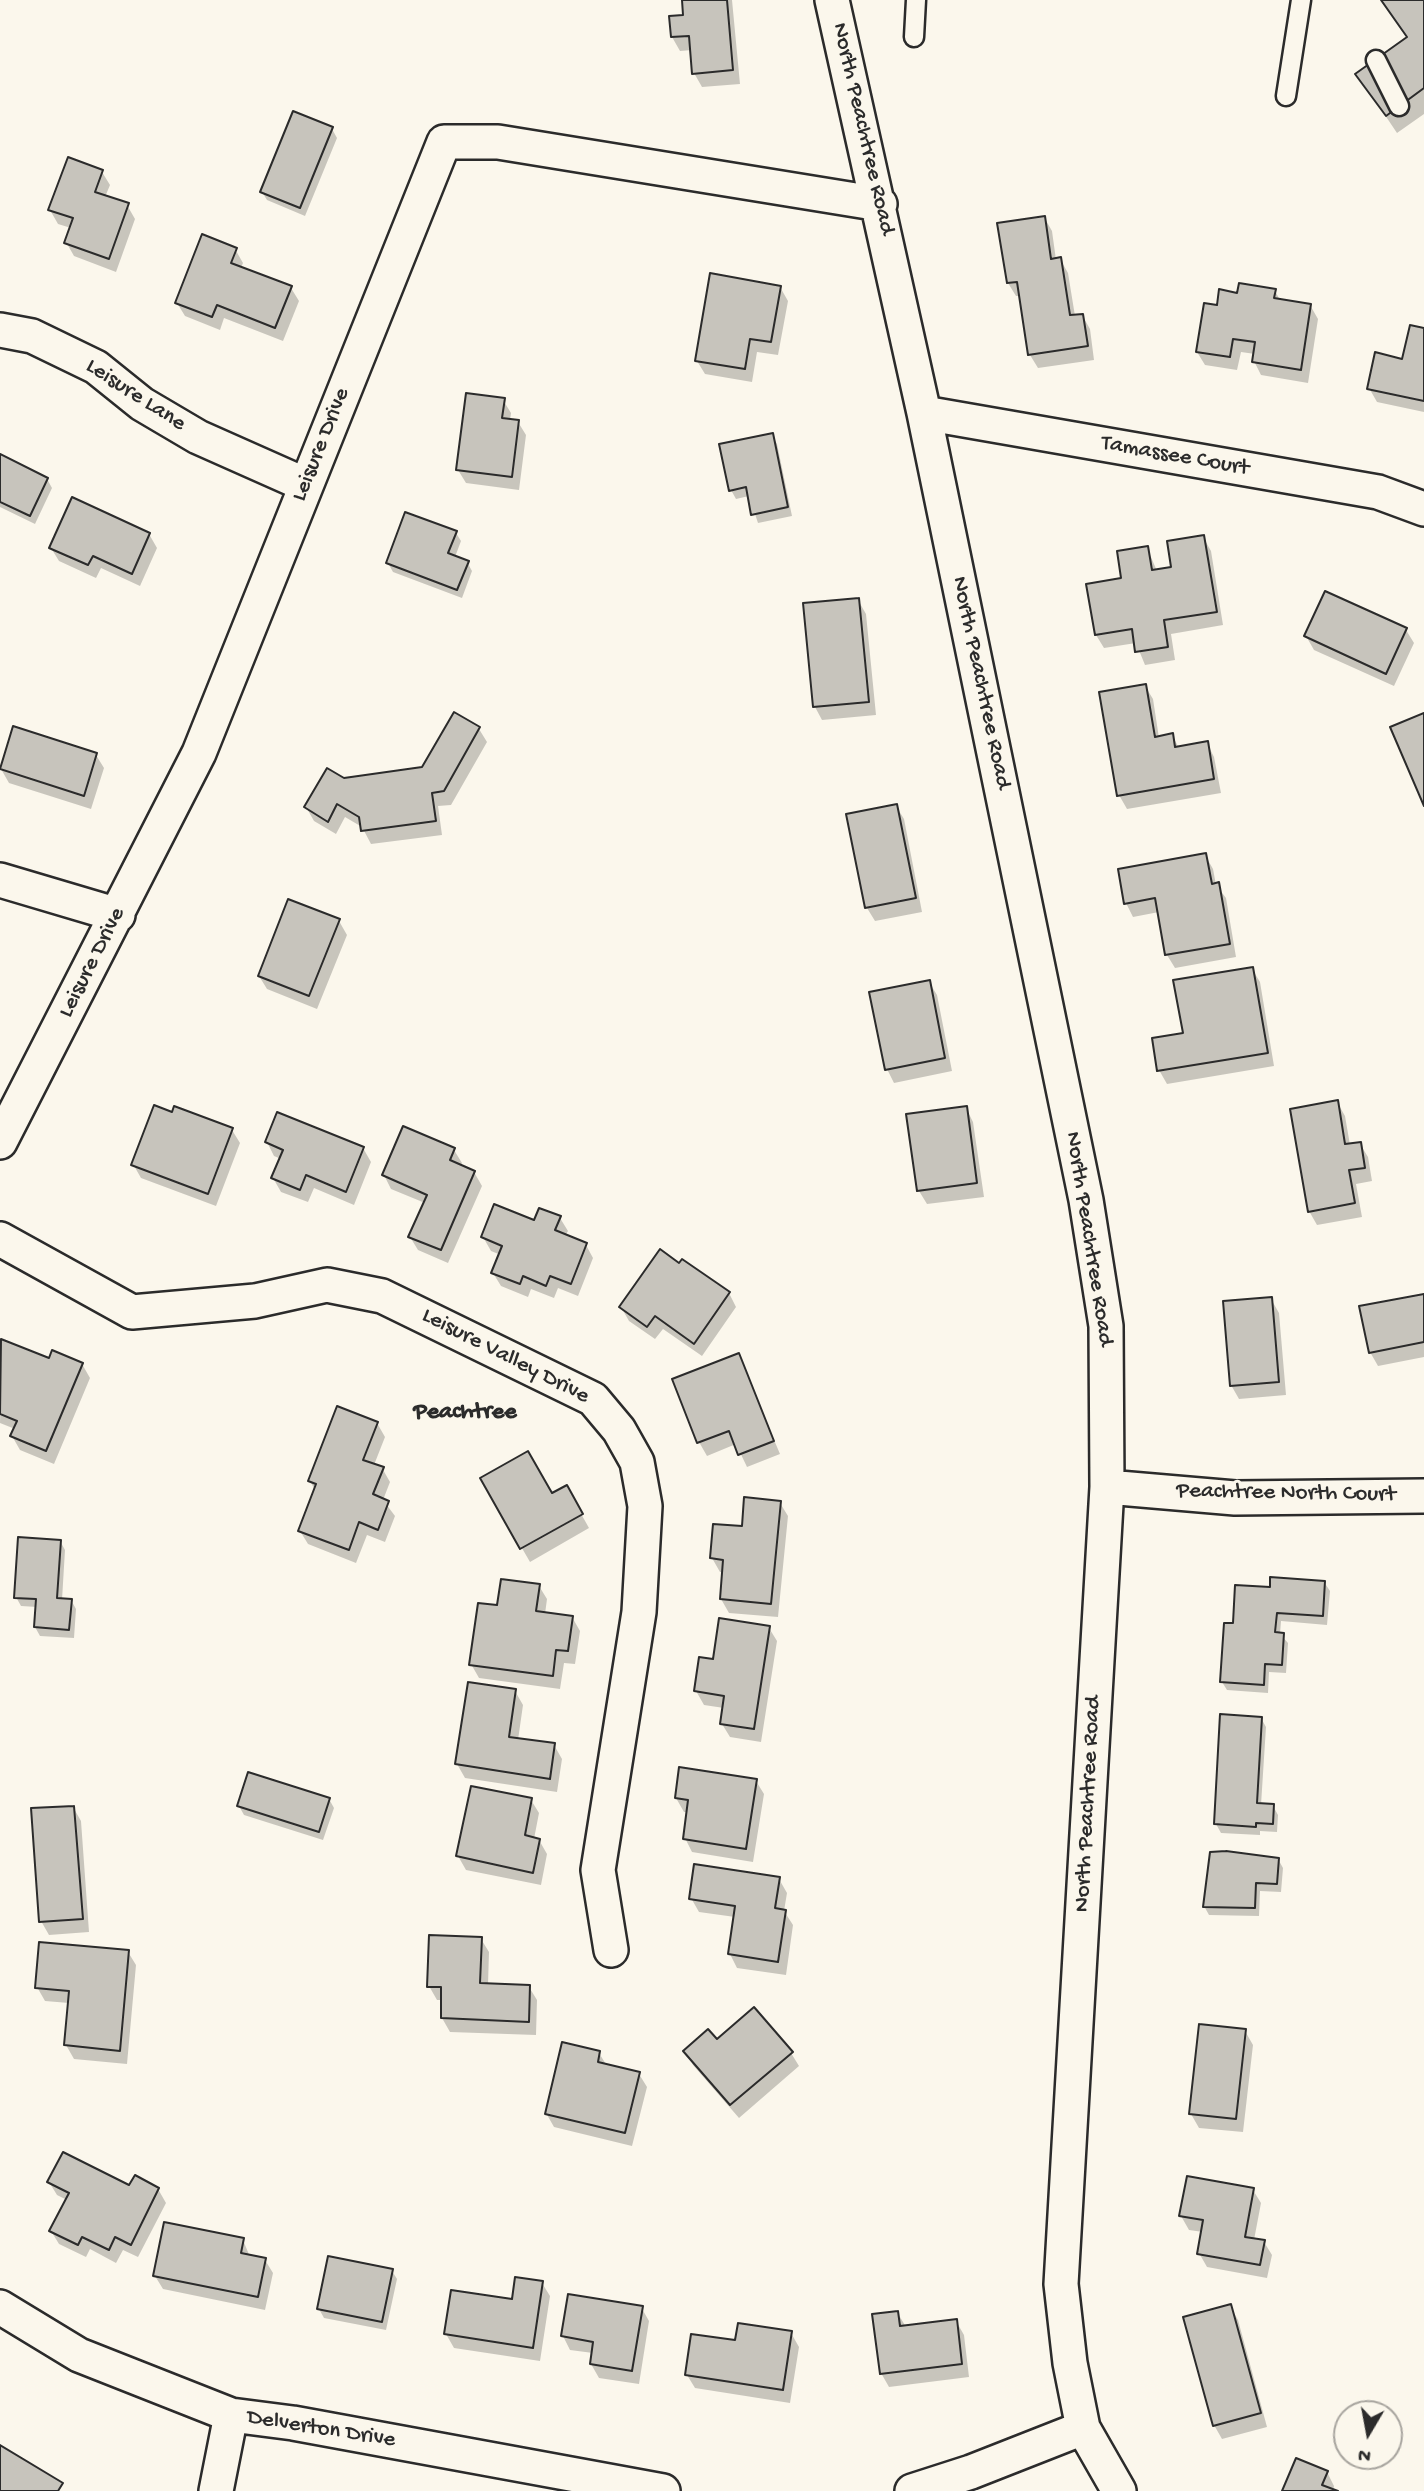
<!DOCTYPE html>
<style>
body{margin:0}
#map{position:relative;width:1424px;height:2491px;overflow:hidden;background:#fbf7ec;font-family:"Gochi Hand",sans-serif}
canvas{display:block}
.north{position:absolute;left:1333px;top:2400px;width:70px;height:70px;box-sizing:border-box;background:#fbf7ec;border:2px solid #a8a59f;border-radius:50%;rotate:190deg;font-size:19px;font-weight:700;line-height:28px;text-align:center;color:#2b2b2b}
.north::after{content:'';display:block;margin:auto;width:24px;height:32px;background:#2b2b2b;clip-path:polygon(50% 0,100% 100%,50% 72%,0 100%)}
</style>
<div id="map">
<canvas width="1424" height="2491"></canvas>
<div class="north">N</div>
</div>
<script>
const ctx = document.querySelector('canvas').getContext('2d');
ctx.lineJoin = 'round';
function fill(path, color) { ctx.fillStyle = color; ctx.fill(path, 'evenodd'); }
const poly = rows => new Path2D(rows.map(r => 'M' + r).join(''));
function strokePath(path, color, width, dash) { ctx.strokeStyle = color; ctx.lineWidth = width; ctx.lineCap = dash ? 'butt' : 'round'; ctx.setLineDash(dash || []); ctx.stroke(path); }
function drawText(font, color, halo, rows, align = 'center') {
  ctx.font = font + ' "Gochi Hand",sans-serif'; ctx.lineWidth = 6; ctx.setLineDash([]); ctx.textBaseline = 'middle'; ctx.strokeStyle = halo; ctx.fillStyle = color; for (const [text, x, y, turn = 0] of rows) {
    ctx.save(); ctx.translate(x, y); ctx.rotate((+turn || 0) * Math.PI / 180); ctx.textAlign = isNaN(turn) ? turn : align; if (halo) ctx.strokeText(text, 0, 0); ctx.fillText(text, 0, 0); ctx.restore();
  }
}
fill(poly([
 [683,0,732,0,740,84,702,87,694,73,692,50,680,51,672,37,671,18,685,16],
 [1380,0,1424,0,1424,114,1397,133,1358,75,1408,39],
 [332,129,337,138,305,216,267,200,262,192],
 [102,172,110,185,105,197,127,205,135,219,116,272,74,256,66,242,71,228,58,224,50,210],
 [1044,217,1052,231,1056,260,1060,259,1068,273,1075,316,1082,315,1090,329,1094,360,1038,368,1030,355,1021,296,1016,296,1008,283],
 [235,249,243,263,241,268,291,288,299,301,283,341,224,318,220,330,185,316,177,303],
 [780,287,788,301,778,355,757,352,752,382,705,374,697,361],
 [1275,291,1280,300,1310,305,1318,319,1308,383,1261,375,1254,361,1255,354,1241,352,1237,370,1205,365,1197,352,1218,307,1239,295],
 [1424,329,1424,412,1377,402,1369,388,1404,361],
 [503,400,511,413,510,421,518,422,526,435,519,490,466,483,458,470],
 [772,435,777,444,792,516,758,523,749,496,736,499,731,490],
 [0,456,47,479,52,488,35,524,0,507],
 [456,533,461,541,455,557,467,562,472,571,462,598,393,572,388,563],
 [149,534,157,548,140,586,101,568,96,578,59,561,51,548],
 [1203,537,1211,551,1223,625,1171,634,1175,660,1145,665,1136,643,1104,648,1096,635,1123,579,1147,548,1157,571,1173,568],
 [858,600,866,614,876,715,822,720,815,707],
 [1406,630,1414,643,1394,686,1314,650,1306,636],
 [1145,686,1153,699,1159,738,1172,735,1179,748,1207,743,1214,757,1221,793,1127,809,1119,795],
 [454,715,479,729,487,742,451,805,438,806,442,835,371,844,362,827,345,817,336,834,314,821,306,807,423,769],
 [96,755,104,768,91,809,9,783,1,769],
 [896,806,904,819,922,912,875,921,867,908,848,816],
 [1205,855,1213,869,1216,885,1226,898,1236,957,1175,968,1167,955,1159,912,1133,917,1126,903],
 [339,921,347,935,317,1009,267,989,259,976],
 [1252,969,1260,982,1274,1066,1167,1084,1159,1070,1185,1035],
 [929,982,937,995,952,1071,894,1083,887,1069],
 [1337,1102,1345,1116,1350,1145,1360,1144,1368,1157,1372,1181,1356,1184,1362,1217,1317,1225,1309,1211],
 [966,1108,973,1122,984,1197,927,1204,919,1191,908,1116],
 [232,1130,240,1143,216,1206,141,1178,133,1164],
 [267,1142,363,1148,371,1162,354,1205,314,1188,308,1202,281,1192,273,1178,281,1159,274,1156],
 [454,1150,462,1163,460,1167,474,1172,482,1186,448,1263,418,1250,410,1237,425,1203,391,1189,384,1175],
 [560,1218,568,1231,565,1236,586,1245,593,1258,578,1296,558,1288,554,1298,531,1289,528,1297,501,1286,493,1273,501,1255,491,1251,483,1237],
 [729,1293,736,1307,702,1356,663,1329,655,1339,629,1321,621,1307],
 [1424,1296,1424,1357,1378,1366,1370,1352],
 [1271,1299,1279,1313,1286,1395,1239,1399,1231,1385],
 [2,1341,50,1361,82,1364,90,1378,54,1464,20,1450,12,1436,15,1429,0,1423],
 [738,1355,780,1454,747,1467,736,1444,707,1456,699,1442],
 [377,1423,385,1437,374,1465,382,1468,390,1482,383,1500,395,1516,385,1542,367,1535,356,1563,308,1544,300,1531,315,1490,310,1481],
 [482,1479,552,1496,566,1487,589,1528,530,1562],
 [780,1503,788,1516,778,1617,729,1613,721,1599,724,1572,720,1572,712,1558,743,1528],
 [60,1541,65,1550,62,1600,71,1600,76,1609,74,1638,40,1636,35,1627,37,1607,21,1606,16,1597],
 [1324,1582,1330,1591,1327,1625,1281,1621,1280,1634,1288,1643,1286,1673,1269,1672,1268,1693,1227,1690,1222,1682,1271,1589],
 [539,1586,547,1599,545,1614,572,1617,580,1631,575,1664,564,1663,560,1689,479,1678,471,1664,499,1607],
 [769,1628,777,1641,761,1742,730,1737,722,1724,724,1708,704,1705,696,1691,714,1661],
 [515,1691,523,1705,518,1740,554,1745,562,1759,557,1792,465,1778,457,1764],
 [1261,1718,1266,1727,1261,1805,1273,1806,1278,1815,1277,1832,1260,1831,1260,1835,1221,1833,1216,1824],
 [756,1781,764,1794,753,1862,692,1852,685,1838,688,1812,684,1812,676,1798],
 [329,1799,334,1808,323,1840,244,1815,239,1806],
 [531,1800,539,1813,534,1839,539,1840,547,1854,541,1885,466,1870,458,1856],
 [73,1807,81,1821,89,1932,49,1935,41,1921],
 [1278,1859,1283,1868,1281,1892,1260,1891,1259,1916,1209,1915,1204,1906],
 [779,1879,787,1893,784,1911,793,1925,786,1975,737,1968,730,1954,735,1917,699,1912,691,1898],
 [481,1939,489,1952,488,1985,529,1987,537,2000,536,2035,450,2032,442,2018,443,2000,437,2000,429,1986],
 [128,1952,136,1965,127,2064,74,2059,66,2045,69,2003,45,2001,37,1987],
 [1245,2031,1253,2045,1243,2132,1199,2128,1191,2114],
 [685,2051,791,2053,799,2066,739,2118,693,2065],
 [599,2053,607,2066,639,2074,647,2087,632,2146,554,2127,546,2113],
 [49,2182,158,2189,166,2203,138,2257,123,2250,116,2263,90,2249,86,2257,59,2244,51,2231,67,2200,57,2195],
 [1253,2190,1261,2203,1254,2240,1264,2242,1272,2255,1267,2278,1207,2267,1199,2253,1203,2232,1189,2230,1181,2216],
 [243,2240,250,2257,265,2260,273,2273,265,2310,163,2289,155,2276],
 [392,2271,397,2279,386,2330,324,2318,319,2309],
 [542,2283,550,2296,540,2361,454,2348,446,2334,513,2301],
 [1230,2306,1238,2320,1267,2427,1222,2439,1214,2425],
 [641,2307,649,2321,639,2384,599,2378,591,2364,593,2353,570,2350,563,2336],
 [897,2312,906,2327,956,2321,964,2335,969,2377,889,2387,881,2373],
 [791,2333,799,2347,790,2403,695,2388,687,2375],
 [1327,2472,1334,2486,1333,2491,1284,2491]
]), '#0003');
const building = poly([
 [682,0,727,0,733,70,692,74,689,36,671,37,669,16,683,15,682,0],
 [1381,0,1424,0,1424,88,1386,116,1355,74,1407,37,1381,0],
 [293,111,333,127,300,208,260,192,293,111],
 [68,157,103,170,95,192,129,203,109,259,64,243,73,218,48,210,68,157],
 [1045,216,1051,259,1061,257,1070,315,1083,314,1088,346,1028,355,1017,282,1007,283,997,223,1045,216],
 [202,234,237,248,231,263,292,286,275,328,217,305,212,317,175,303,202,234],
 [710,273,781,286,771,342,750,339,745,369,695,361,710,273],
 [1239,283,1276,289,1274,298,1311,304,1301,370,1252,362,1255,342,1233,339,1230,357,1196,352,1204,303,1217,305,1219,289,1237,293,1239,283],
 [1410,325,1424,328,1424,401,1367,389,1375,352,1402,359,1410,325],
 [466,393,505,398,502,418,519,420,512,477,456,470,466,393],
 [773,433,788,507,751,515,746,487,729,491,719,444,773,433],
 [0,454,48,478,30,516,0,502,0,454],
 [72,497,150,533,132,574,93,556,88,565,49,548,72,497],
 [405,512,457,531,448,553,469,561,457,590,386,563,405,512],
 [1204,535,1217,612,1164,620,1168,647,1135,652,1132,629,1095,635,1086,584,1121,578,1117,551,1148,546,1152,570,1171,567,1167,541,1204,535],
 [1325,591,1407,628,1386,674,1304,636,1325,591],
 [859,598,869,702,813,707,803,603,859,598],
 [1146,684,1155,737,1173,733,1175,747,1208,741,1214,779,1117,796,1099,692,1146,684],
 [454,712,480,727,444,791,432,793,436,821,361,831,359,817,337,804,328,822,304,807,327,768,344,778,422,767,454,712],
 [1424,713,1424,806,1390,727,1424,713],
 [13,726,97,753,84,796,0,769,13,726],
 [897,804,916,898,865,908,846,814,897,804],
 [1206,853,1212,884,1219,882,1230,944,1165,955,1155,898,1124,904,1118,869,1206,853],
 [288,899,340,919,309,996,258,976,288,899],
 [1253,967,1268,1053,1157,1071,1152,1038,1183,1033,1173,980,1253,967],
 [930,980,945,1058,885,1070,869,992,930,980],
 [1338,1100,1345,1144,1361,1142,1365,1168,1349,1170,1355,1203,1308,1212,1290,1109,1338,1100],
 [154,1105,172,1112,174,1106,233,1128,208,1194,131,1165,154,1105],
 [967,1106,977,1183,917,1191,906,1114,967,1106],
 [277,1112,364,1147,346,1192,306,1175,300,1190,271,1178,283,1150,265,1142,277,1112],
 [403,1126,455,1148,450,1160,475,1171,441,1250,408,1237,427,1195,382,1175,403,1126],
 [494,1204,534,1220,539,1208,561,1216,555,1230,587,1243,571,1284,550,1276,546,1286,523,1276,520,1284,491,1273,502,1246,481,1237,494,1204],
 [660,1249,679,1263,682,1259,730,1292,694,1344,655,1316,647,1327,619,1307,660,1249],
 [1424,1294,1424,1342,1369,1353,1359,1306,1424,1294],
 [1272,1297,1279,1382,1230,1386,1223,1301,1272,1297],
 [1,1339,49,1358,52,1350,83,1363,46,1451,10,1436,17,1421,0,1414,1,1339],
 [739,1353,774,1441,738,1455,729,1431,697,1443,672,1379,739,1353],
 [337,1406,378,1422,363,1460,384,1467,373,1494,389,1501,378,1530,359,1522,349,1550,298,1531,316,1484,308,1481,337,1406],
 [528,1451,552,1493,567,1485,583,1514,520,1549,480,1478,528,1451],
 [744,1497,781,1501,771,1604,720,1599,723,1560,710,1558,713,1524,742,1526,744,1497],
 [18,1537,61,1540,57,1598,72,1599,69,1630,34,1627,36,1599,14,1598,18,1537],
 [1270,1577,1325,1581,1323,1616,1277,1613,1275,1632,1284,1633,1282,1665,1265,1664,1264,1685,1220,1682,1224,1623,1233,1623,1235,1585,1270,1587,1270,1577],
 [501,1579,540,1584,536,1611,573,1616,568,1651,556,1650,553,1676,469,1665,478,1603,497,1605,501,1579],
 [719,1618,770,1626,754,1729,720,1724,724,1696,694,1691,699,1657,713,1659,719,1618],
 [468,1682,516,1689,509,1737,555,1743,550,1779,455,1764,468,1682],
 [1220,1714,1262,1717,1257,1803,1274,1804,1273,1824,1256,1823,1256,1827,1214,1824,1220,1714],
 [679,1767,757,1779,746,1849,683,1839,688,1800,675,1798,679,1767],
 [248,1772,330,1798,319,1832,237,1806,248,1772],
 [471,1786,532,1798,525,1835,540,1839,533,1873,456,1856,471,1786],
 [74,1806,83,1919,39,1922,31,1808,74,1806],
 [1226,1851,1279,1858,1277,1884,1256,1883,1255,1908,1203,1907,1210,1852,1226,1851],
 [694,1864,780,1877,775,1908,786,1910,778,1962,728,1954,735,1906,689,1899,694,1864],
 [429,1935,482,1937,480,1983,530,1985,529,2022,441,2018,441,1987,427,1987,429,1935],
 [39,1942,129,1950,120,2051,64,2045,69,1991,35,1988,39,1942],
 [754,2007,793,2052,730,2105,683,2051,708,2029,717,2039,754,2007],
 [1199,2024,1246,2029,1236,2119,1189,2114,1199,2024],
 [562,2042,600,2051,598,2062,640,2072,625,2133,545,2114,562,2042],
 [63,2152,129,2185,135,2175,159,2188,131,2245,115,2237,109,2250,82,2237,78,2245,49,2231,69,2193,47,2182,63,2152],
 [1187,2176,1254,2188,1245,2237,1265,2240,1260,2265,1197,2254,1203,2220,1179,2216,1187,2176],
 [164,2222,244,2238,241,2253,266,2258,258,2297,153,2276,164,2222],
 [328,2256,393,2269,382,2322,317,2309,328,2256],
 [515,2277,543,2281,533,2348,444,2334,451,2290,512,2299,515,2277],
 [568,2294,643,2306,632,2371,590,2364,593,2342,561,2336,568,2294],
 [1231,2304,1261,2413,1213,2426,1183,2317,1231,2304],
 [898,2311,900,2326,957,2319,962,2364,880,2374,872,2314,898,2311],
 [738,2323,792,2331,783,2390,685,2375,691,2334,735,2340,738,2323],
 [0,2445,63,2483,58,2491,0,2491,0,2445],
 [1296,2458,1328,2471,1322,2485,1338,2491,1282,2491,1296,2458]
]);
fill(building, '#c7c4bc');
strokePath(building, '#2b2b2b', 2);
const service = poly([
 [914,37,916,0],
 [1376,60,1399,106],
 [1286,96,1301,0]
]);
const minor = poly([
 [832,0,924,413,1086,1200,1106,1326,1107,1487,1061,2284,1070,2363,1083,2428,1119,2491],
 [0,330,32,336,96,367,142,404,198,437,306,485],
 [924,413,1378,492,1424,509],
 [0,880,118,915],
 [0,1142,199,753,444,142,498,142,880,204],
 [0,1239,132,1312,255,1301,327,1285,382,1296,593,1399,619,1430,637,1462,645,1506,639,1612,598,1870,611,1950],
 [1107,1487,1235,1498,1424,1496],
 [0,2307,79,2355,231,2415,293,2423,663,2491],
 [216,2491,231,2415],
 [912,2491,971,2472,1083,2428]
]);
strokePath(service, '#2b2b2b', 23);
strokePath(minor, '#2b2b2b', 38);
strokePath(service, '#fbf7ec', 18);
strokePath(minor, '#fbf7ec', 33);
drawText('23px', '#2b2b2b', '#fbf7ec', [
 ["North Peachtree Road",862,129,77],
 ["Leisure Lane",135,396,33],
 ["Leisure Drive",322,445,-68],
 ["Tamassee Court",1175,457,10],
 ["North Peachtree Road",980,683,78],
 ["Leisure Drive",93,963,-63],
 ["North Peachtree Road",1088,1239,81],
 ["Leisure Valley Drive",505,1357,27],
 ["Peachtree North Court",1286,1494,1],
 ["North Peachtree Road",1089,1804,-87],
 ["Delverton Drive",321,2430,9]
]);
drawText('bold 24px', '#2b2b2b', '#fbf7ec', [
 ["Peachtree",465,1413]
]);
</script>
